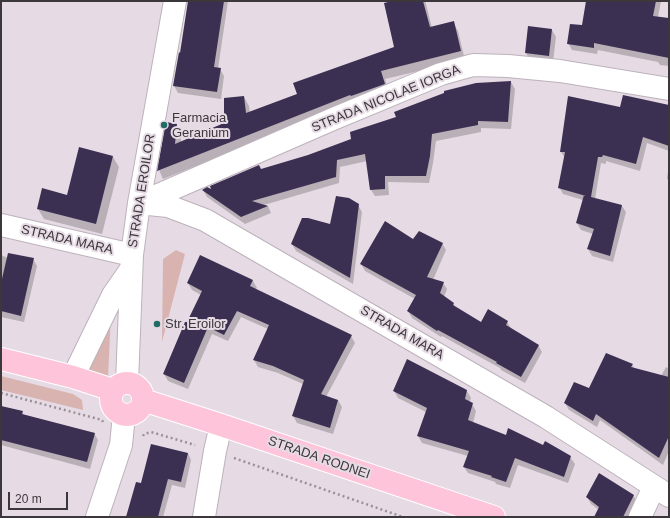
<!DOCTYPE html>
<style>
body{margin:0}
#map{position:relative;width:670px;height:518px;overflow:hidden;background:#e6dbe5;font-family:Helvetica,sans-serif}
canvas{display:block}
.frame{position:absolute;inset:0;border:2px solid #3c373b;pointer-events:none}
.scale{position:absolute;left:8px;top:492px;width:60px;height:18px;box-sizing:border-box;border:2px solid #3c373b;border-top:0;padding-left:5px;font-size:12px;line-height:14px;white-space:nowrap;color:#3c373b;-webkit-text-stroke:3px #e6dbe5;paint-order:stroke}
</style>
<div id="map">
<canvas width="670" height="518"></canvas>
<div class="frame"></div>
<div class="scale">20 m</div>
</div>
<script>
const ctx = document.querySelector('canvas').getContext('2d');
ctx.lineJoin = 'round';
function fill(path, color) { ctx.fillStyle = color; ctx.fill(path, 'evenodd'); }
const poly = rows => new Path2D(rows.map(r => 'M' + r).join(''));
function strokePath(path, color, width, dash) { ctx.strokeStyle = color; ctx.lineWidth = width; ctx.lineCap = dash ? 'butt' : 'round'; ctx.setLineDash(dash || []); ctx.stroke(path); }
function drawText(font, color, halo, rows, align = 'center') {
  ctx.font = font + ' Helvetica,sans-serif'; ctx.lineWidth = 4; ctx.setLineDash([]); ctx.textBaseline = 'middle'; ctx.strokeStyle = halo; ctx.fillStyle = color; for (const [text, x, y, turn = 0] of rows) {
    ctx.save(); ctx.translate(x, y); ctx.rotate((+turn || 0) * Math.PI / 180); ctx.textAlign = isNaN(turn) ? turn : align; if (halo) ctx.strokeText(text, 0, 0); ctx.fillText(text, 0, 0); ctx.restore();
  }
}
fill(poly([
 [176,250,185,254,162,342,163,259],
 [111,313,108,378,83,372],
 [1,376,73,394,82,400,83,410,1,390]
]), '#d8b3b0');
fill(poly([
 [189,1,228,1,218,69,220,69,224,76,221,99,178,93,174,86,181,54],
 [397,1,425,1,426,4,432,28,453,22,458,31,465,60,385,79,389,92,356,103,163,179,159,170,167,123,176,125,181,133,181,142,225,123,244,97,249,106,250,113,298,94,396,48],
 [587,1,661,1,658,17,669,19,669,66,660,65,658,62,598,50,597,54,572,50,568,43,583,26],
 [552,30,556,37,553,62,530,60,526,53],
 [511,82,515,89,511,129,481,128,481,132,436,141,433,163,429,183,388,182,389,195,375,196,371,190,367,161,340,167,339,183,264,205,268,206,271,213,245,224,207,197,203,190,212,190,261,170,308,156],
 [621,108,669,109,669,151,647,143,640,171,606,161,606,164,601,163,595,199,622,206,626,212,613,262,592,256,588,249,593,234,581,230,577,223,583,200,563,194,559,187,565,158,561,152],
 [80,149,113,157,119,167,102,234,44,219,38,209,68,196],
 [669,165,669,182,667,178],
 [358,205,362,212,353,284,296,251,292,244,331,225],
 [413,241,442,243,446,250,433,280,443,283,447,289,444,297,453,303,456,308,482,323,507,322,511,328,538,345,542,352,525,383,501,370,500,368,442,336,441,337,412,318,408,311,415,299,365,271,361,264],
 [1,255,8,258,33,259,37,266,24,322,1,317],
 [253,281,257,288,255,290,351,336,355,343,326,397,338,400,342,407,333,434,297,423,293,416,303,384,278,373,258,367,254,360,268,329,241,317,228,341,212,334,188,389,168,381,164,374,201,295,192,290,188,283],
 [606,355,632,365,635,369,661,376,666,367,669,369,669,451,663,465,600,420,597,427,569,410,565,403,589,389],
 [394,391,467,391,471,398,469,403,472,404,476,411,473,423,506,437,544,446,570,457,575,464,568,483,518,465,510,488,496,484,495,482,468,473,464,467,468,456,422,443,418,436,426,412,398,398],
 [1,406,22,412,24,415,94,433,98,440,90,469,1,445],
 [188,453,191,460,185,488,172,485,163,517,126,517,142,485],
 [633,495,637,502,630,517,595,517,599,510,591,504,587,497]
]), '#0003');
fill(poly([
 [188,1,224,1,214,67,221,68,217,92,173,86,179,52,180,53],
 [392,1,423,1,430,27,454,21,461,51,381,71,385,84,351,96,350,95,157,171,166,122,177,124,175,144,224,123,224,98,244,96,246,113,297,94,293,83,394,47,384,3],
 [586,1,656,1,653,16,669,18,669,58,594,43,594,48,567,44,570,24,582,25],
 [528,26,552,29,549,56,525,53],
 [511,81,508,122,478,121,478,125,432,134,430,156,426,176,385,176,385,189,370,190,365,154,337,160,336,177,252,201,268,206,241,217,202,190,207,187,211,189,210,186,259,165,261,169,308,155,351,139,350,132,396,117,394,112,444,93,444,91,476,83],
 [623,95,669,105,669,146,643,137,636,164,603,155,602,157,598,157,591,197,622,205,610,256,587,249,594,229,576,223,584,195,586,196,558,188,565,152,560,152,568,96,620,107],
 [79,147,113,156,96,224,37,209,42,188,67,195],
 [336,196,349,198,359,204,350,278,291,244,302,218,308,218,330,224],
 [385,221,413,239,419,231,443,243,427,277,444,282,440,293,454,303,453,305,481,322,488,309,508,321,506,325,539,345,521,377,496,363,497,362,438,330,437,331,407,311,416,295,360,264],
 [8,253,34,258,21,316,1,311,1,283],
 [200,255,253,280,250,286,352,335,321,394,338,400,330,428,292,416,304,380,273,366,253,360,269,325,237,311,224,335,208,327,184,383,163,374,185,322,187,322,202,291,187,283],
 [606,353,633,364,631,367,669,377,669,436,659,458,596,414,593,421,564,403,574,382,589,388],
 [407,359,467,390,465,399,473,403,468,420,506,435,508,428,543,445,545,441,571,456,564,477,515,458,506,482,491,477,492,476,463,467,469,451,417,436,427,408,393,391],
 [1,406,23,411,22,414,95,433,87,462,1,440],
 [151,444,188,453,181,482,168,479,158,517,126,517,136,482,141,483],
 [599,473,634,495,623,517,594,517,599,507,586,497]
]), '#3c3052');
const minor = poly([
 [139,203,168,206,205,220,546,417,669,496],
 [140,203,333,119,441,74,473,65,508,66,560,71,669,89],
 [1,225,132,255],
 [73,377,113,295,131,269],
 [127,383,132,255,139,203,175,1],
 [97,517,121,445,124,415],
 [204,517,215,451,221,425],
 [640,517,654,487]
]);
const major = poly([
 [1,359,73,377,113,390],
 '111 399a16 16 0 1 1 32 0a16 16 0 1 1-32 0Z',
 [143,400,221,425,494,517]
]);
strokePath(minor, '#bcb2bb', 24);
strokePath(major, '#fff', 24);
strokePath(poly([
 [1,393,102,420,103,422],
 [143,436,144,434,151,432,195,445],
 [234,458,403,517]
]), '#999198', 2.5, [2, 3]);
strokePath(minor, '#fff', 22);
strokePath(major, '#fec5da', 22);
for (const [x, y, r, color] of [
 [164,125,4,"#226c66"],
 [157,324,4,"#226c66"]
]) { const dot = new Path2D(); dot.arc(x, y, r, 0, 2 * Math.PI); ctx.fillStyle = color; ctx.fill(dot); strokePath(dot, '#e6dbe5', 1.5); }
drawText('13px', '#3c373b', '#e6dbe5', [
 ["STRADA NICOLAE IORGA",386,99,-22],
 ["STRADA EROILOR",142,191,-81],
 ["STRADA MARA",67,240,13],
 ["STRADA MARA",402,333,30],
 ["STRADA RODNEI",319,458,19]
]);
drawText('13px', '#3c373b', '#e6dbe5', [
 ["Farmacia",172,118],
 ["Geranium",172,133],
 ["Str. Eroilor",165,324]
], 'left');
</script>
